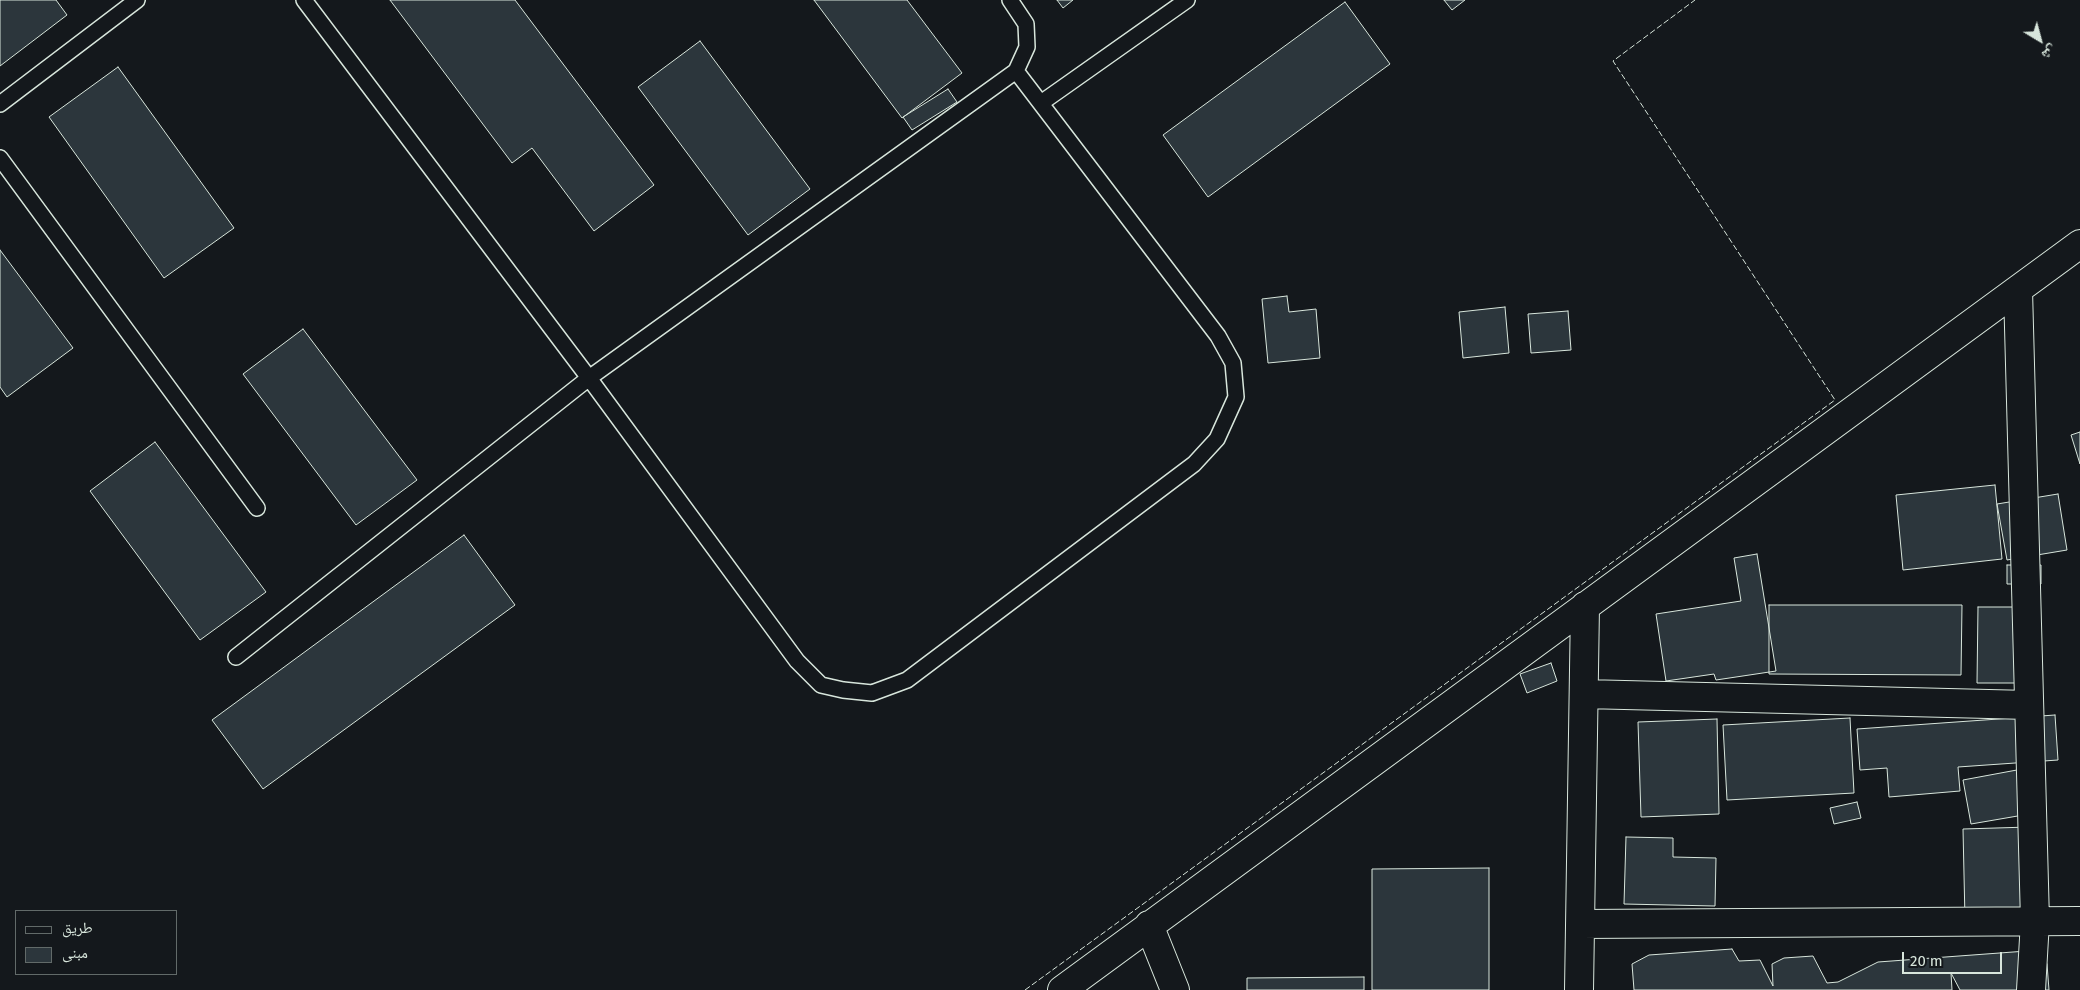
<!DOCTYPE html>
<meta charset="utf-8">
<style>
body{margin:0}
#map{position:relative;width:2080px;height:990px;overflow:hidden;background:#14181c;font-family:"Fira Sans","Noto Naskh Arabic",sans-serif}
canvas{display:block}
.legend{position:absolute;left:15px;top:910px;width:162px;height:65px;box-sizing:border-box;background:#14181c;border:1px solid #626a69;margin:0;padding:6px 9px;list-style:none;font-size:15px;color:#d8e6dc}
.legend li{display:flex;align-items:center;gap:10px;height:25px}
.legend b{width:25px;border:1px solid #626a69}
.north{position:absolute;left:2015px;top:15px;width:50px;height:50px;-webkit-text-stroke:4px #14181c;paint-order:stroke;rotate:143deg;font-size:14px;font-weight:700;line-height:20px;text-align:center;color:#d8e6dc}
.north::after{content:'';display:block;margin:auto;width:18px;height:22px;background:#d8e6dc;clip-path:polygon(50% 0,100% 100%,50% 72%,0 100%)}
.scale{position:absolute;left:1902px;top:952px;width:100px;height:22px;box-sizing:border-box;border:2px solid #d8e6dc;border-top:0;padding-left:6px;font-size:15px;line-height:18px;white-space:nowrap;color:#d8e6dc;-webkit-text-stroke:4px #14181c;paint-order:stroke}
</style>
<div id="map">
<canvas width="2080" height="990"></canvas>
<ul class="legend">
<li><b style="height:6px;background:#14181c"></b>طريق</li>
<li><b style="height:14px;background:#2c363c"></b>مبنى</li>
</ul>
<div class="north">ش</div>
<div class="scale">20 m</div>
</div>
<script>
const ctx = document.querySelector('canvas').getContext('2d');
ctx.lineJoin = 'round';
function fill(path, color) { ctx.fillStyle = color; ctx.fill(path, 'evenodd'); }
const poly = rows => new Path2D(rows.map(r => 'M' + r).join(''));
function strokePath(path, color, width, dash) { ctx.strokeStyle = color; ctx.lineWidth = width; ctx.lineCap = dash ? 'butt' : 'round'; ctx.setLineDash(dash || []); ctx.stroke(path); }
const building = poly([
 [0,0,56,0,67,15,0,66,0,0],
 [390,0,515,0,654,185,594,231,532,148,512,163,390,0],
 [814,0,907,0,962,73,902,118,814,0],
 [1057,0,1073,0,1063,8,1057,0],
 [1444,0,1465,0,1452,10,1444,0],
 [1345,2,1390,64,1208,197,1163,135,1345,2],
 [700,41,810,189,748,235,638,87,700,41],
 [118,67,234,228,164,278,49,117,118,67],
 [948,89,957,102,912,130,903,117,948,89],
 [0,250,73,348,7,397,0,387,0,250],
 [1287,296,1289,312,1316,309,1320,358,1268,363,1262,299,1287,296],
 [1505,307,1509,353,1463,358,1459,312,1505,307],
 [1568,311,1571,350,1531,353,1528,314,1568,311],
 [303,329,417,480,356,525,243,374,303,329],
 [2080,432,2080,464,2071,435,2080,432],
 [155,442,266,592,200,640,90,491,155,442],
 [1995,485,2002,559,1903,570,1896,495,1995,485],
 [2058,494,2067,550,2007,560,1997,504,2058,494],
 [464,535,515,605,263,789,212,720,464,535],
 [1757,554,1776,671,1716,680,1714,674,1666,681,1656,614,1741,601,1734,558,1757,554],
 [2007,565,2041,565,2041,584,2007,584,2007,565],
 [1769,605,1962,605,1961,675,1769,674,1769,605],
 [1978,607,2027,607,2032,683,1977,683,1978,607],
 [1551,663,1557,681,1527,693,1520,674,1551,663],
 [2055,715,2058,760,1958,767,1960,791,1889,797,1887,768,1860,770,1857,729,2055,715],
 [1850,718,1854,793,1727,800,1723,725,1850,718],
 [1717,719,1719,814,1641,817,1638,722,1717,719],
 [2033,767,2041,812,1971,824,1963,780,2033,767],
 [1857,802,1861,818,1834,824,1830,808,1857,802],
 [2029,827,2042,918,1965,920,1963,829,2029,827],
 [1626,837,1673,838,1673,857,1716,858,1715,906,1624,904,1626,837],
 [1489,868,1489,990,1372,990,1372,869,1489,868],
 [1732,949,1739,961,1760,960,1773,986,1772,964,1784,958,1813,956,1827,983,1838,982,1878,962,2040,950,2047,964,2049,990,1960,990,1951,973,1952,990,1634,990,1632,964,1649,955,1732,949],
 [1364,977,1364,990,1247,990,1247,978,1364,977]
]);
fill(building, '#2c363c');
strokePath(building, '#d8e6dc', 1);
const lane = poly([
 [304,0,589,378,797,661,821,685,843,690,872,693,907,680,1194,464,1217,439,1236,397,1233,363,1218,336,1016,71],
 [1041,103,1187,0],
 [0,104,137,0],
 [0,158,257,508],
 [236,657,589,378,1016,71,1027,47,1026,24,1010,0]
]);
const street = poly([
 [2018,290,2035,921,2031,990],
 [1584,694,2029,705],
 [1581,924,2080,921],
 [1149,925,1175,990],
 [1062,990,2080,244],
 [1579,990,1585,606]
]);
strokePath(lane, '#d8e6dc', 18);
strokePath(street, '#d8e6dc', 30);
strokePath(lane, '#14181c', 15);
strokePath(street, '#14181c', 28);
strokePath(poly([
 [1025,990,1835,400,1613,61,1695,0]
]), '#d8e6dc', 1, [6, 2.5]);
</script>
